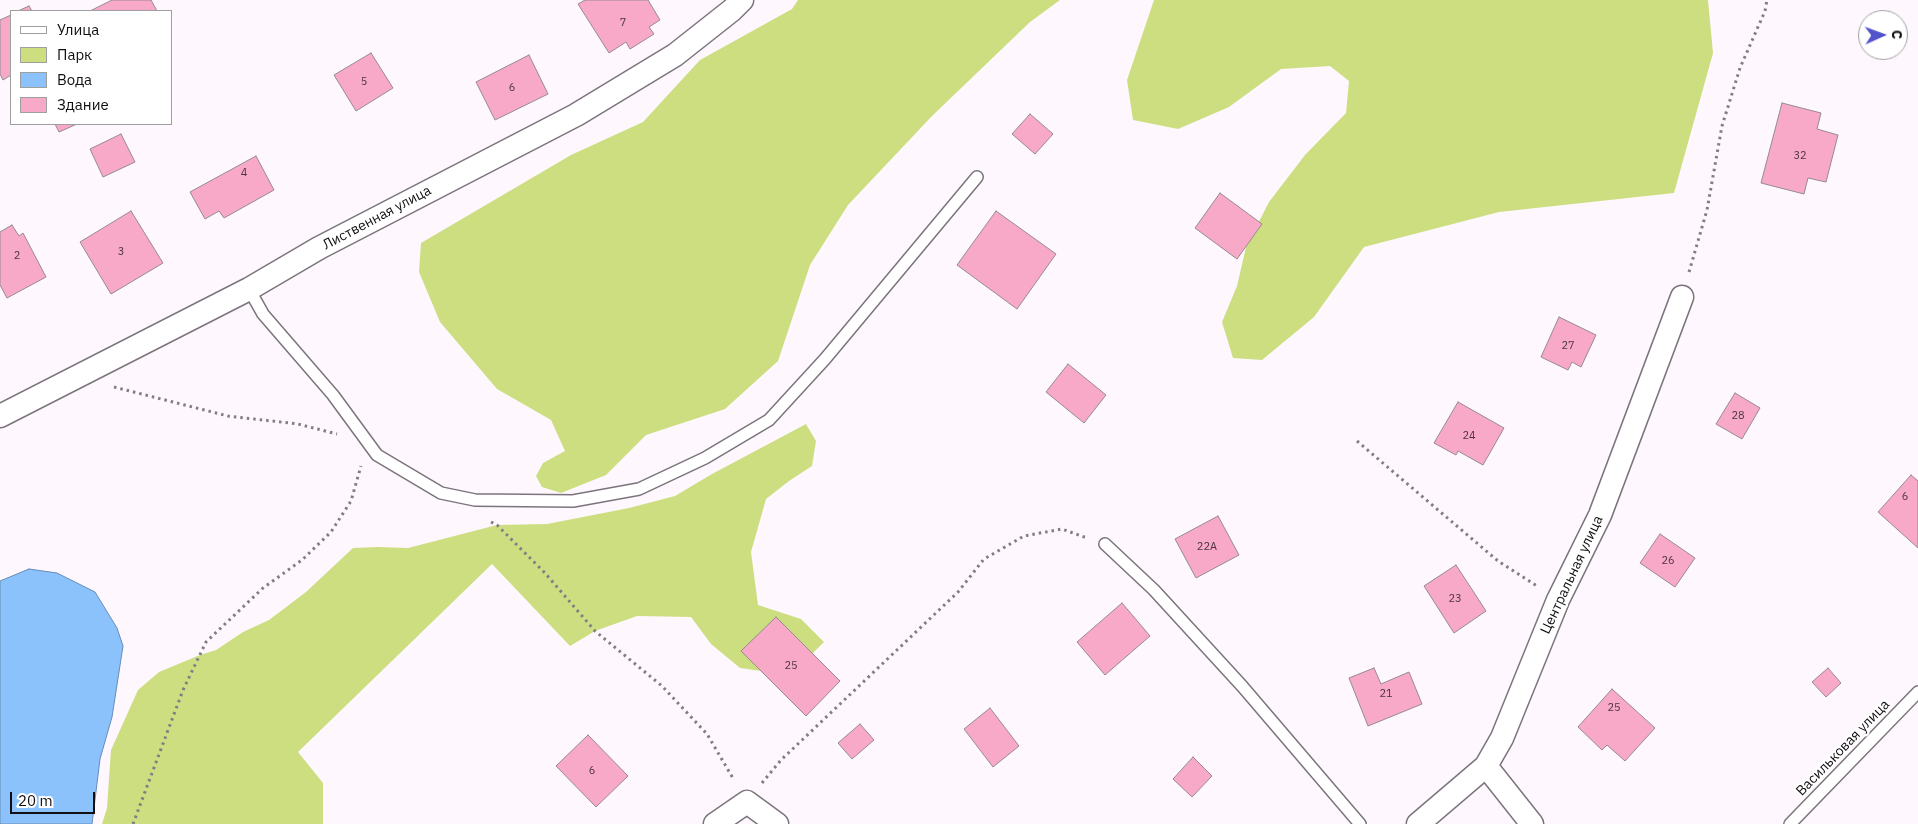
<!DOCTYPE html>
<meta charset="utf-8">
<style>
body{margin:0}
#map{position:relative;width:1918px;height:824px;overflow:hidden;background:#fef7fe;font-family:"IBM Plex Sans",sans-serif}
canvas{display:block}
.legend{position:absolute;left:10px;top:10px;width:162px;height:115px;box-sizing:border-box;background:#fff;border:1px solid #a09fa0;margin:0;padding:6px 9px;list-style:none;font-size:15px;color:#110f11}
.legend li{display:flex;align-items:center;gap:10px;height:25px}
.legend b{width:25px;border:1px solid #a09fa0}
.north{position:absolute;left:1858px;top:10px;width:50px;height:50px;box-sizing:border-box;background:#fff;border:1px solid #a09fa0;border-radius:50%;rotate:88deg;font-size:14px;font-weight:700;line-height:20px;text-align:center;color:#110f11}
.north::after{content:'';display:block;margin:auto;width:18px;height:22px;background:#5354cb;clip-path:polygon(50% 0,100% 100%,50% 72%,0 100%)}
.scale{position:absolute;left:10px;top:792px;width:85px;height:22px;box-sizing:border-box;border:2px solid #110f11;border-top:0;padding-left:6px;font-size:15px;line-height:18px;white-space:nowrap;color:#110f11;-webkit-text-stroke:4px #fff;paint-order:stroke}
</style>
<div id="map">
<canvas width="1918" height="824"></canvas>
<ul class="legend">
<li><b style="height:6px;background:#fff"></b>Улица</li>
<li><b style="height:14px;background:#cdde81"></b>Парк</li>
<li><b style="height:14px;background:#8bc2fc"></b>Вода</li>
<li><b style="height:14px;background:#f8a9c8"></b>Здание</li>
</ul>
<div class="north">С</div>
<div class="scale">20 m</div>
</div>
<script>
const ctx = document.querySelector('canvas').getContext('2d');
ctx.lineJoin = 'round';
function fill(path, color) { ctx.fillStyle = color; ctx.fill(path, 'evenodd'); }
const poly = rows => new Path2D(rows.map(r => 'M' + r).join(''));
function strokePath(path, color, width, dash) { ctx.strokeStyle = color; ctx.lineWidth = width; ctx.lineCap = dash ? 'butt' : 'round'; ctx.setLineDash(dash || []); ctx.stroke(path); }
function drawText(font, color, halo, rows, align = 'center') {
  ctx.font = font + ' "IBM Plex Sans",sans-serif'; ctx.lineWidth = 4.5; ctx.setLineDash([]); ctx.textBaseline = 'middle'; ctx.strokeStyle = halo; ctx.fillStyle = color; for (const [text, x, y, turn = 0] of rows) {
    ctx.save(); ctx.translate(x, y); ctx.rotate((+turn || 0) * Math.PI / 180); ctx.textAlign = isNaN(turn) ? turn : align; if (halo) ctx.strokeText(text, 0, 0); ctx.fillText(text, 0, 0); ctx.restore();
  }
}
fill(poly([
 [798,0,1060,0,1030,22,932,116,848,205,810,265,778,361,725,409,646,435,606,475,561,493,542,487,536,476,543,463,565,451,551,420,497,389,440,322,419,272,421,243,571,155,643,122,700,60,792,9],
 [1154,0,1708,0,1713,53,1674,193,1499,212,1364,247,1314,317,1262,360,1233,358,1222,322,1237,286,1246,247,1269,202,1305,155,1346,113,1349,81,1330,66,1281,69,1229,107,1178,129,1133,120,1127,80],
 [806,424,816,441,812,466,789,481,766,499,751,552,758,605,801,619,824,642,806,660,782,674,740,668,711,644,691,617,637,616,595,631,570,646,492,564,298,752,323,783,323,824,102,824,107,808,111,750,138,690,159,672,200,655,216,650,243,632,269,620,306,592,353,548,378,547,408,548,497,525,547,524,629,508,675,496,712,474]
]), '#cdde81');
const water = poly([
 [29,569,57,573,95,592,117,628,123,646,112,717,100,759,92,824,0,824,0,581,29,569]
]);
fill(water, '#8bc2fc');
strokePath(water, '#668cb6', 1);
const building = poly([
 [112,0,151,0,157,11,90,11,112,0],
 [585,0,648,0,660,20,649,27,654,34,630,49,626,42,609,53,578,4,585,0],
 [29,6,32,11,18,11,29,6],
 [11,15,11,75,3,80,0,74,0,20,11,15],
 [371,53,393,88,356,111,334,75,371,53],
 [529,55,548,94,495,120,476,82,529,55],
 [1782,103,1821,113,1817,129,1838,135,1826,182,1808,178,1804,194,1761,183,1782,103],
 [1030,114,1053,134,1035,154,1012,134,1030,114],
 [55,124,77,124,59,132,55,124],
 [121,134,135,162,103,177,90,149,121,134],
 [256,156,274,190,224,218,219,211,205,219,190,192,256,156],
 [1220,193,1262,224,1237,259,1195,228,1220,193],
 [131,211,163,263,111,294,80,242,131,211],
 [996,211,1056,254,1017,309,957,265,996,211],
 [12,225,19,236,23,233,46,277,7,298,0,285,0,232,12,225],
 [1559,317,1596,335,1581,367,1572,362,1568,370,1541,357,1559,317],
 [1068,364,1106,395,1084,423,1046,392,1068,364],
 [1735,393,1760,408,1742,439,1716,424,1735,393],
 [1458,402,1504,428,1483,465,1458,451,1456,455,1434,443,1458,402],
 [1911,475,1918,481,1918,548,1878,512,1911,475],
 [1218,516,1239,555,1196,578,1175,539,1218,516],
 [1660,534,1695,558,1675,587,1640,563,1660,534],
 [1456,565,1486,611,1454,633,1424,586,1456,565],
 [1122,603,1150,636,1105,675,1077,642,1122,603],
 [776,617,840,681,806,716,741,651,776,617],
 [1374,668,1381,684,1409,672,1422,704,1368,726,1349,678,1374,668],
 [1828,668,1841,683,1826,697,1812,682,1828,668],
 [1612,689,1655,728,1625,761,1607,745,1602,750,1578,727,1612,689],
 [990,708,1019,746,993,767,964,729,990,708],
 [860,724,874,740,852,759,838,743,860,724],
 [588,735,628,776,596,807,556,766,588,735],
 [1193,757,1212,776,1192,797,1173,779,1193,757]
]);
fill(building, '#f8a9c8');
strokePath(building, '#958a8e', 1);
const service = poly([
 [249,289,263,314,333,395,377,455,441,493,475,500,573,501,639,489,705,458,769,420,825,359,977,177],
 [1105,544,1154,590,1242,686,1360,824],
 [1790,824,1918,692]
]);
const minor = poly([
 [0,416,249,289,319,248,576,115,675,55,732,10,742,0],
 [1486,766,1532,824],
 [715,824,747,802,777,824],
 [1418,824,1486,766,1502,738,1558,600,1600,515,1682,297]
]);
strokePath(service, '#7c747c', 14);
strokePath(minor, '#7c747c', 25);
strokePath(poly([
 [1689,272,1707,210,1722,126,1740,68,1765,11,1767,0],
 [114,387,228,416,298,424,337,434],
 [1357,441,1498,561,1537,586],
 [491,522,497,525,545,573,595,631,662,686,707,734,734,780],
 [762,783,781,760,958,592,984,559,1024,536,1062,529,1087,538],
 [133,824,183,690,206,642,263,588,302,560,331,532,351,501,361,466]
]), '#827d82', 3, [2.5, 4]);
strokePath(service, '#fff', 11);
strokePath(minor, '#fff', 22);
drawText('11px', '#4b363f', null, [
 ["7",623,23],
 ["5",364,82],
 ["6",512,88],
 ["32",1800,156],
 ["4",244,173],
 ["3",121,252],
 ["2",17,256],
 ["27",1568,346],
 ["28",1738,416],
 ["24",1469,436],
 ["6",1905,497],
 ["22А",1207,547],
 ["26",1668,561],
 ["23",1455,599],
 ["25",791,666],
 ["21",1386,694],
 ["25",1614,708],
 ["6",592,771]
]);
drawText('14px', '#110f11', '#fff', [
 ["Лиственная улица",377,218,-28],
 ["Центральная улица",1572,575,-65],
 ["Васильковая улица",1843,748,-46]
]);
</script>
